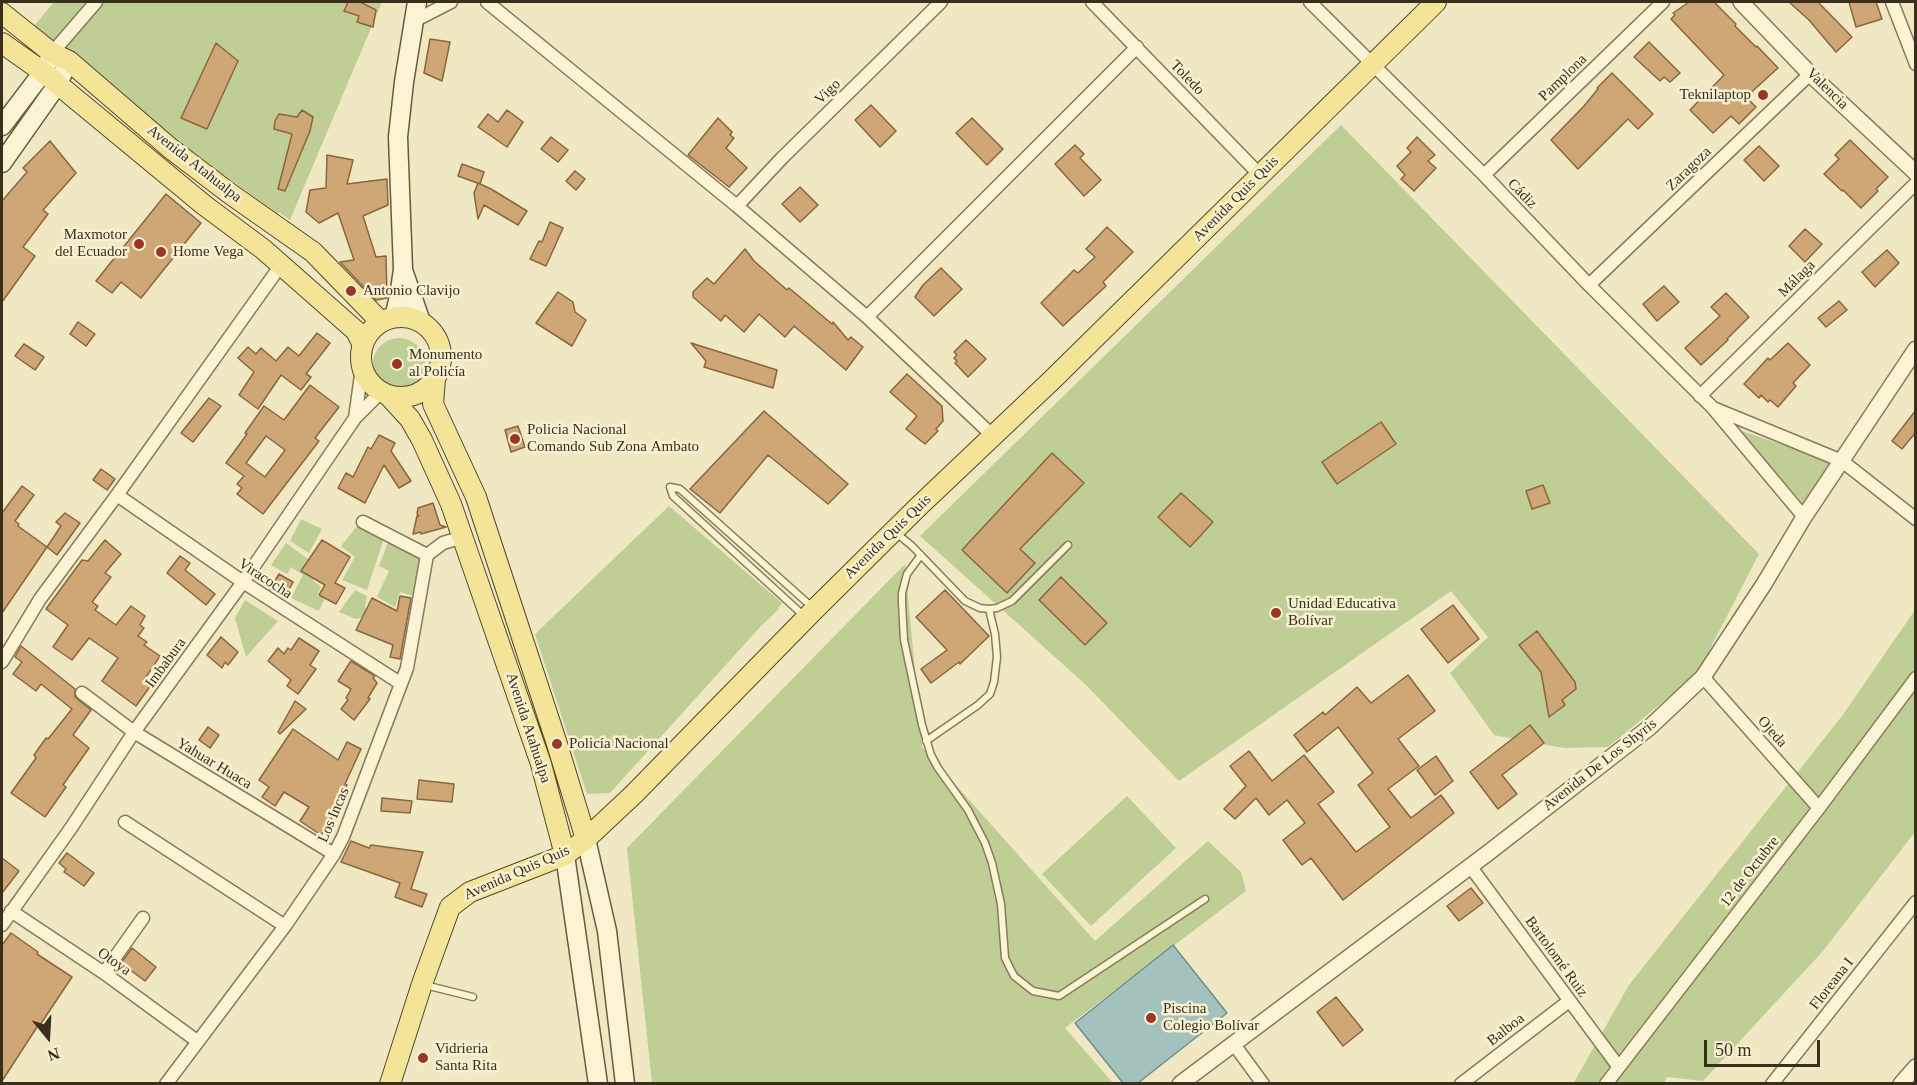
<!DOCTYPE html>
<meta charset="utf-8">
<style>
body{margin:0}
#map{position:relative;width:1917px;height:1085px;overflow:hidden;background:#efe8c2;font-family:"Times New Roman",serif}
canvas{display:block}
.frame{position:absolute;inset:0;border:3px solid #392f1d;pointer-events:none}
.north{position:absolute;left:18px;top:1007px;width:60px;height:60px;-webkit-text-stroke:4px #f7f1d2;paint-order:stroke;rotate:162deg;font-size:16px;font-weight:700;line-height:24px;text-align:center;color:#392f1d}
.north::after{content:'';display:block;margin:auto;width:21px;height:27px;background:#392f1d;clip-path:polygon(50% 0,100% 100%,50% 72%,0 100%)}
.scale{position:absolute;left:1704px;top:1040px;width:116px;height:27px;box-sizing:border-box;border:3px solid #392f1d;border-top:0;padding-left:8px;font-size:18px;line-height:21px;white-space:nowrap;color:#392f1d;-webkit-text-stroke:4px #f7f1d2;paint-order:stroke}
</style>
<div id="map">
<canvas width="1917" height="1085"></canvas>
<div class="frame"></div>
<div class="north">N</div>
<div class="scale">50 m</div>
</div>
<script>
const ctx = document.querySelector('canvas').getContext('2d');
ctx.lineJoin = 'round';
function fill(path, color) { ctx.fillStyle = color; ctx.fill(path, 'evenodd'); }
const poly = rows => new Path2D(rows.map(r => 'M' + r).join(''));
function strokePath(path, color, width, dash) { ctx.strokeStyle = color; ctx.lineWidth = width; ctx.lineCap = dash ? 'butt' : 'round'; ctx.setLineDash(dash || []); ctx.stroke(path); }
function drawText(font, color, halo, rows, align = 'center') {
  ctx.font = font + ' "Times New Roman",serif'; ctx.lineWidth = 5; ctx.setLineDash([]); ctx.textBaseline = 'middle'; ctx.strokeStyle = halo; ctx.fillStyle = color; for (const [text, x, y, turn = 0] of rows) {
    ctx.save(); ctx.translate(x, y); ctx.rotate((+turn || 0) * Math.PI / 180); ctx.textAlign = isNaN(turn) ? turn : align; if (halo) ctx.strokeText(text, 0, 0); ctx.fillText(text, 0, 0); ctx.restore();
  }
}
fill(poly([
 [54,2,89,2,52,49,30,31],
 [96,2,382,2,290,220,279,212,278,214,166,134,59,49],
 [1341,125,1759,554,1697,674,1608,747,1564,748,1494,735,1450,673,1488,637,1451,591,1179,781,1085,684,920,536],
 '373 364a26 26 0 1 1 52 0a26 26 0 1 1-52 0Z',
 [1739,430,1830,461,1807,508],
 [669,506,782,603,778,608,779,609,761,626,610,793,587,794,535,634],
 [301,519,322,529,309,553,290,541],
 [358,525,385,535,367,590,342,580,355,557,341,546],
 [390,537,423,551,418,597,400,592,395,607,377,597,389,571,379,566],
 [286,543,319,567,313,581,321,586,317,596,325,598,319,611,291,598,303,575,291,567,287,574,271,565],
 [905,564,922,747,1095,941,1208,841,1241,872,1246,891,1065,1028,1113,1083,652,1083,627,848],
 [355,590,367,596,365,608,374,608,369,616,356,619,339,612],
 [245,600,278,621,246,657,235,618],
 [1915,610,1915,832,1823,951,1703,1081,1667,1077,1664,1083,1573,1084,1629,985,1842,716],
 [1127,796,1176,848,1091,926,1042,874]
]), '#bfce95');
const water = poly([
 [1173,945,1227,1013,1138,1083,1123,1083,1075,1023,1173,945]
]);
fill(water, '#a4c2bd');
strokePath(water, '#6b908c', 1.5);
const building = poly([
 [348,2,360,2,376,10,373,27,357,22,359,16,344,11,348,2],
 [1689,2,1714,2,1736,24,1735,26,1756,47,1757,46,1778,68,1746,97,1756,107,1739,124,1731,116,1713,133,1690,110,1724,75,1671,19,1675,15,1673,13,1689,2],
 [1789,2,1818,2,1852,37,1836,52,1809,20,1789,2],
 [1849,2,1876,2,1882,19,1856,27,1849,2],
 [430,39,450,42,442,81,424,73,430,39],
 [1649,42,1680,73,1670,82,1664,77,1660,81,1634,57,1649,42],
 [216,43,238,61,207,129,181,118,216,43],
 [1612,73,1653,114,1638,129,1628,119,1578,169,1551,140,1584,106,1598,89,1597,88,1612,73],
 [871,105,896,131,880,147,855,120,871,105],
 [302,110,313,117,310,131,285,191,278,189,292,134,274,129,275,121,279,114,297,117,302,110],
 [507,110,523,122,507,147,478,127,488,114,498,122,507,110],
 [718,118,732,132,730,135,734,138,726,148,747,168,729,187,688,155,718,118],
 [972,118,1003,149,987,165,956,133,972,118],
 [551,137,568,150,558,162,541,149,551,137],
 [1417,137,1435,155,1428,161,1436,168,1414,191,1401,179,1405,175,1397,166,1411,152,1407,148,1417,137],
 [1850,140,1888,177,1876,189,1878,191,1861,208,1843,190,1842,191,1824,174,1839,159,1835,155,1850,140],
 [50,141,76,173,43,210,48,214,23,247,35,256,2,302,2,201,27,172,23,168,50,141],
 [1075,145,1084,154,1080,158,1101,180,1084,196,1055,164,1075,145],
 [1759,146,1779,166,1764,181,1744,160,1759,146],
 [327,155,353,160,347,184,387,179,388,205,363,216,376,257,386,256,387,298,376,300,340,262,354,260,338,213,319,223,306,212,310,190,326,188,327,155],
 [462,164,484,172,480,184,458,176,462,164],
 [575,171,585,179,576,190,566,181,575,171],
 [478,183,491,189,527,211,518,225,484,205,478,219,474,193,478,183],
 [800,187,818,205,800,222,782,204,800,187],
 [166,194,201,223,141,298,121,282,112,293,96,281,166,194],
 [550,222,563,228,546,266,530,259,539,241,542,242,550,222],
 [1107,227,1133,252,1103,282,1106,286,1063,326,1041,303,1074,270,1078,273,1095,257,1086,249,1107,227],
 [1805,229,1822,244,1805,262,1789,246,1805,229],
 [745,249,754,261,787,290,789,288,832,324,833,322,848,340,851,337,863,347,846,370,794,326,785,337,759,314,744,332,725,315,721,321,693,297,693,292,707,278,714,284,745,249],
 [1887,250,1899,263,1875,287,1862,272,1887,250],
 [941,268,962,289,934,316,915,297,923,285,941,268],
 [1664,286,1679,302,1657,321,1643,304,1664,286],
 [558,292,573,302,575,312,586,320,572,346,536,323,558,292],
 [1726,293,1749,317,1727,339,1728,340,1701,365,1685,348,1720,316,1711,307,1726,293],
 [1839,301,1847,310,1826,327,1818,318,1839,301],
 [78,322,95,334,86,346,70,334,78,322],
 [317,333,330,343,306,374,311,377,301,390,281,375,258,409,239,395,254,372,238,358,248,347,256,354,261,348,276,361,288,347,299,356,317,333],
 [966,340,986,359,968,377,955,363,957,361,954,358,957,355,954,352,966,340],
 [691,343,777,370,773,388,704,367,706,361,691,343],
 [1788,343,1810,365,1793,383,1796,386,1778,407,1770,400,1768,402,1761,395,1759,398,1744,384,1768,358,1770,360,1788,343],
 [24,344,44,357,35,370,15,356,24,344],
 [907,374,942,406,943,421,936,429,938,431,925,444,906,429,917,416,890,392,907,374],
 [310,385,339,407,315,438,319,441,263,514,237,494,242,488,237,484,244,476,226,463,247,434,245,433,264,406,284,420,310,385],
 [266,436,285,450,265,477,246,463,266,436],
 [209,398,221,406,193,442,181,433,209,398],
 [1916,410,1916,432,1902,449,1892,441,1916,410],
 [764,411,848,484,828,504,768,455,720,513,690,489,764,411],
 [1381,422,1396,444,1337,484,1322,462,1381,422],
 [518,426,525,447,511,452,505,430,518,426],
 [379,435,395,443,391,451,411,481,399,488,384,465,365,503,338,488,346,473,353,477,368,447,371,449,379,435],
 [1052,453,1084,483,1020,549,1035,563,1007,593,962,550,1052,453],
 [101,469,115,479,107,490,93,480,101,469],
 [1543,485,1550,503,1532,509,1526,491,1543,485],
 [22,486,34,495,15,521,19,524,18,526,47,547,2,613,2,513,22,486],
 [1181,493,1213,522,1190,547,1158,517,1181,493],
 [433,503,440,525,446,527,421,534,421,532,413,534,417,516,419,516,417,514,418,508,433,503],
 [65,513,80,523,57,555,47,547,61,526,56,522,65,513],
 [105,540,121,554,105,573,111,577,92,602,98,606,95,610,116,625,131,606,145,616,140,625,144,628,138,636,147,642,144,645,160,656,144,680,151,685,136,706,102,681,118,658,89,638,72,660,53,647,68,625,46,609,82,560,88,561,105,540],
 [322,540,350,557,335,583,345,588,336,604,319,595,325,585,301,571,322,540],
 [180,556,190,563,185,570,215,594,206,605,167,573,180,556],
 [279,574,293,582,285,597,270,589,279,574],
 [1061,577,1107,623,1085,645,1039,600,1061,577],
 [945,590,989,636,960,664,959,662,931,683,921,669,947,650,916,617,945,590],
 [400,596,411,598,400,659,390,657,393,645,356,630,372,598,397,611,400,596],
 [1453,605,1479,639,1448,663,1421,629,1453,605],
 [1537,631,1575,682,1576,689,1562,700,1565,705,1549,717,1541,672,1519,645,1537,631],
 [221,637,238,652,228,665,225,662,222,668,207,655,221,637],
 [299,638,319,651,310,665,316,669,298,694,287,686,291,680,268,661,278,648,284,654,288,648,291,650,299,638],
 [21,646,75,689,75,697,91,710,73,735,89,748,63,785,66,787,45,817,11,793,36,758,34,755,46,738,48,739,72,709,41,684,36,691,13,674,22,662,15,657,21,646],
 [351,661,375,676,373,678,377,683,368,698,370,699,354,720,341,709,348,700,346,698,351,689,338,681,351,661],
 [1408,675,1435,711,1398,739,1419,766,1388,789,1411,818,1441,795,1454,813,1343,900,1311,858,1302,865,1283,840,1305,823,1287,800,1269,815,1256,798,1235,819,1224,809,1246,786,1230,766,1249,751,1272,781,1304,755,1334,792,1318,804,1356,852,1390,827,1358,785,1373,773,1338,727,1307,752,1294,735,1323,712,1325,715,1357,687,1371,703,1408,675],
 [295,701,306,709,280,734,278,732,295,701],
 [1530,725,1544,743,1502,775,1517,794,1498,809,1470,772,1530,725],
 [208,727,219,735,210,748,199,740,208,727],
 [293,729,338,760,347,742,361,749,345,784,347,785,329,824,321,835,300,821,309,807,284,792,275,806,262,797,269,787,259,780,293,729],
 [1436,756,1453,781,1435,795,1417,770,1436,756],
 [419,780,454,784,452,802,417,799,419,780],
 [382,798,412,801,410,813,381,811,382,798],
 [351,841,369,848,371,845,423,852,411,889,427,894,422,907,395,897,400,883,341,862,351,841],
 [67,853,94,873,84,886,64,872,66,869,59,863,67,853],
 [2,858,19,871,2,893,2,858],
 [1471,888,1483,903,1459,921,1447,906,1471,888],
 [11,933,38,952,37,954,72,977,40,1025,39,1024,2,1081,2,945,11,933],
 [132,948,156,967,145,981,121,963,132,948],
 [1336,997,1363,1030,1343,1046,1317,1012,1336,997]
]);
fill(building, '#cfa776');
strokePath(building, '#8a663d', 1.5);
const service = poly([
 [670,487,680,489,812,607],
 [670,487,673,496,803,615],
 [895,532,912,546,965,601,980,608,989,609,997,608,1012,601,1068,545],
 [921,555,907,574,902,593,902,603,904,640,922,725,931,755,938,768,968,810,985,843,992,863,1001,904,1005,958,1014,976,1033,991,1059,996,1205,899],
 [926,741,978,705,990,694,994,682,997,657,995,634,989,609],
 [425,985,473,997]
]);
const minor = poly([
 [487,2,737,206,867,317,993,436],
 [1092,2,1260,175],
 [1310,2,1484,175,1589,285,1712,407,1804,517],
 [1892,2,1916,64],
 [414,21,451,2],
 [52,53,96,2],
 [1484,175,1663,2],
 [737,206,782,158,941,2],
 [1589,285,1810,74],
 [867,317,1137,47],
 [1700,396,1916,183],
 [1713,408,1842,461,1916,519],
 [355,418,362,368],
 [117,495,243,582,400,683],
 [363,522,427,555],
 [2,662,40,599,117,495,281,265],
 [1703,677,1819,808],
 [82,693,134,732,334,854],
 [125,822,285,926],
 [1470,866,1618,1066],
 [11,911,104,973,197,1041],
 [2,925,71,828,134,732,243,582,355,418,381,392],
 [104,973,143,918],
 [1233,1043,1263,1084],
 [166,1084,285,926,334,854,343,837,407,668,427,555,443,543,453,540,464,540],
 [1461,1084,1569,1001],
 [1606,1084,1819,808,1916,678],
 [1772,1084,1916,902]
]);
const tertiary = poly([
 [1741,2,1810,74,1916,173],
 [1180,1084,1488,853,1650,727,1703,677,1764,584,1804,517,1916,349],
 [1901,1084,1916,1067]
]);
const secondary = poly([
 [2,126,43,72,49,60],
 [2,163,57,85,69,61],
 [404,273,421,322],
 [394,317,399,297,403,269,398,137,404,82,417,2],
 [586,839,607,931,625,1084],
 [565,855,598,1084]
]);
const primary = poly([
 [2,13,52,53,69,61,170,148,229,193,313,252,381,322],
 [2,43,43,72,204,205,263,249,356,331,363,345],
 '361 357a40 40 0 1 1 80 0a40 40 0 1 1-80 0Z',
 [435,379,433,404,476,497,557,744,586,839],
 [388,395,410,419,422,440,451,504,541,764,565,855],
 [390,1084,422,984,450,907,470,892,565,855,586,839,634,794,814,610,918,507,1053,379,1436,2]
]);
strokePath(service, '#8a7a58', 9);
strokePath(minor, '#8a7a58', 15);
strokePath(tertiary, '#8a7a58', 18);
strokePath(secondary, '#6c5a3c', 21);
strokePath(primary, '#57472d', 22);
strokePath(service, '#faf4d5', 6);
strokePath(minor, '#faf4d5', 12);
strokePath(tertiary, '#faf4d5', 15);
strokePath(secondary, '#faf4d5', 18);
strokePath(primary, '#f4e498', 20);
for (const [x, y, r, color] of [
 [1763,95,6,"#9b3626"],
 [139,244,6,"#9b3626"],
 [161,252,6,"#9b3626"],
 [351,291,6,"#9b3626"],
 [397,364,6,"#9b3626"],
 [515,439,6,"#9b3626"],
 [1276,613,6,"#9b3626"],
 [557,744,6,"#9b3626"],
 [1151,1018,6,"#9b3626"],
 [423,1058,6,"#9b3626"]
]) { const dot = new Path2D(); dot.arc(x, y, r, 0, 2 * Math.PI); ctx.fillStyle = color; ctx.fill(dot); strokePath(dot, '#f7f1d2', 2); }
drawText('15px', '#392f1d', '#f7f1d2', [
 ["Toledo",1187,78,46],
 ["Pamplona",1563,78,-44],
 ["Valencia",1827,89,44],
 ["Vigo",828,92,-44],
 ["Avenida Atahualpa",194,164,38],
 ["Zaragoza",1689,169,-44],
 ["Cádiz",1522,194,46],
 ["Avenida Quis Quis",1236,199,-45],
 ["Málaga",1797,279,-45],
 ["Avenida Quis Quis",888,537,-44],
 ["Viracocha",265,579,33],
 ["Imbabura",166,663,-54],
 ["Avenida Atahualpa",528,728,72],
 ["Ojeda",1772,732,49],
 ["Yahuar Huaca",214,764,31],
 ["Avenida De Los Shyris",1600,765,-38],
 ["Los Incas",334,815,-67],
 ["12 de Octubre",1750,872,-52],
 ["Avenida Quis Quis",517,873,-24],
 ["Bartolomé Ruiz",1556,957,54],
 ["Otoya",114,962,35],
 ["Floreana I",1832,984,-52],
 ["Balboa",1506,1030,-38]
]);
drawText('15px', '#392f1d', '#f7f1d2', [
 ["Teknilaptop",1751,95,"right"],
 ["Maxmotor",127,235,"right"],
 ["del Ecuador",127,252,"right"],
 ["Home Vega",173,252],
 ["Antonio Clavijo",363,291],
 ["Monumento",409,355],
 ["al Policía",409,372],
 ["Policia Nacional",527,430],
 ["Comando Sub Zona Ambato",527,447],
 ["Unidad Educativa",1288,604],
 ["Bolívar",1288,621],
 ["Policía Nacional",569,744],
 ["Piscina",1163,1009],
 ["Colegio Bolívar",1163,1026],
 ["Vidrieria",435,1049],
 ["Santa Rita",435,1066]
], 'left');
</script>
